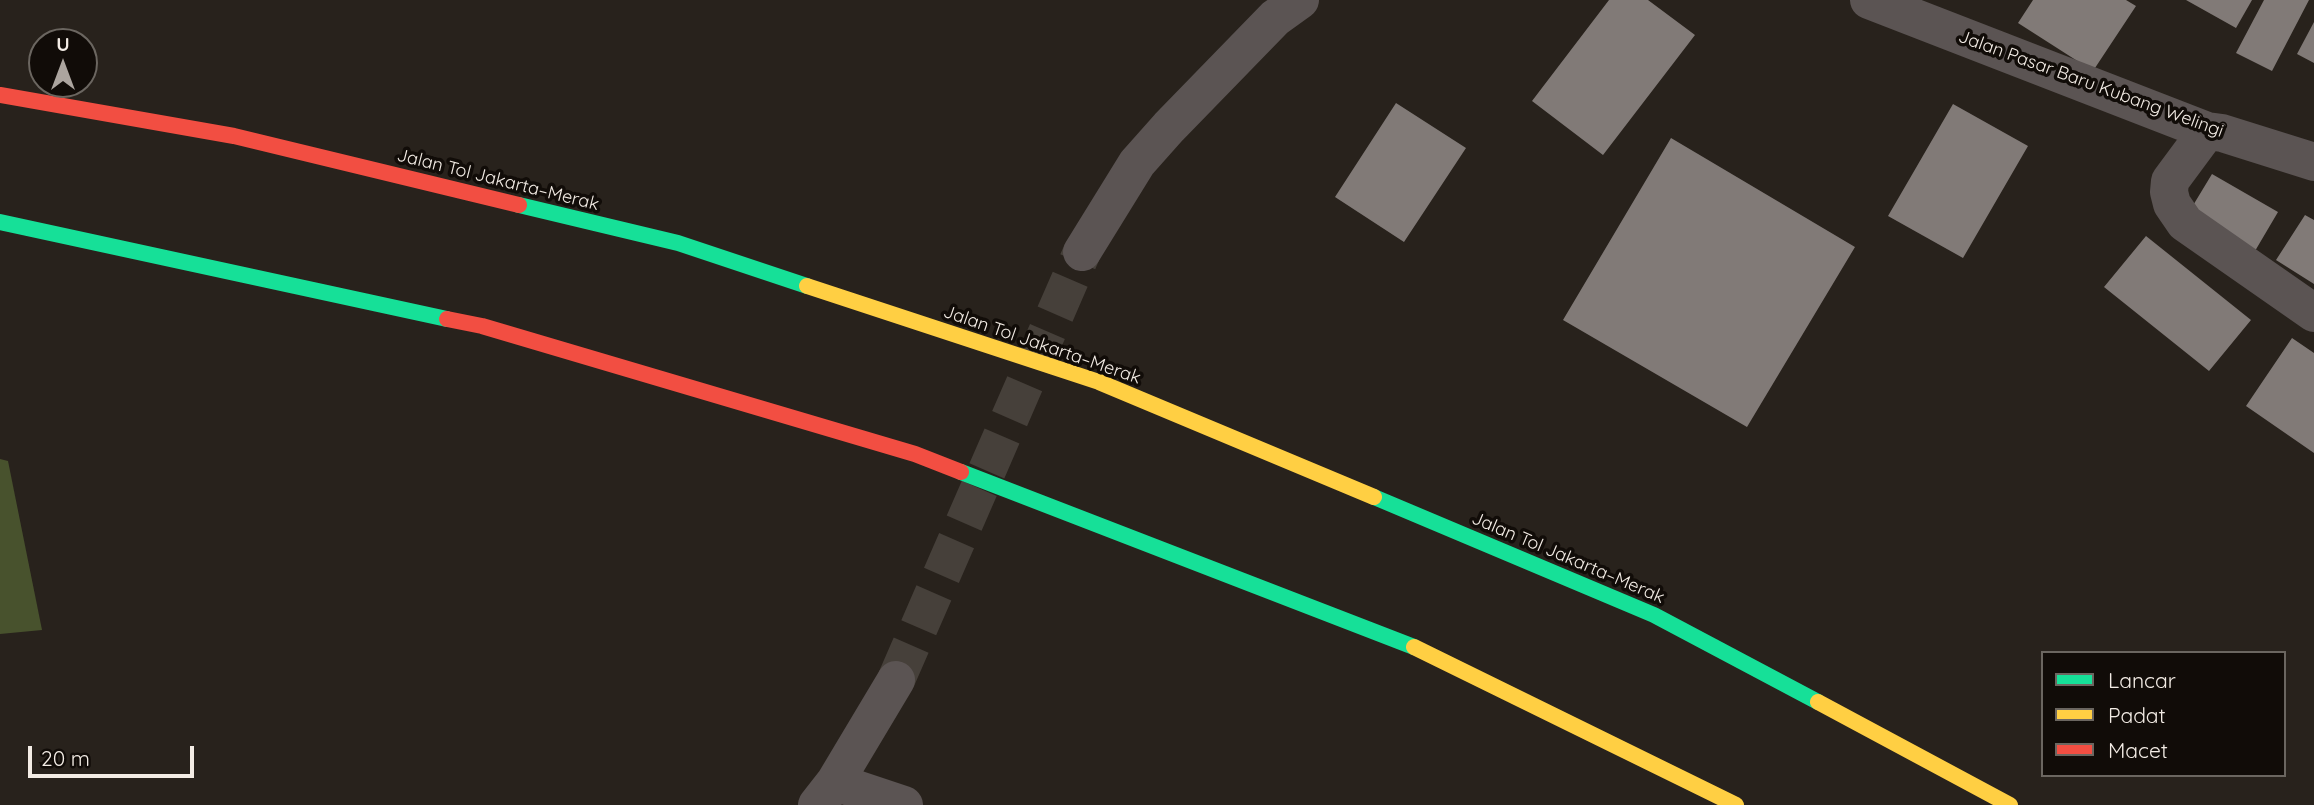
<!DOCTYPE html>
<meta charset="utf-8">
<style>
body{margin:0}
#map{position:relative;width:2314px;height:805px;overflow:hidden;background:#28221c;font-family:Quicksand,sans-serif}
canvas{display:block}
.legend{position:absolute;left:2041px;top:651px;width:245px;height:126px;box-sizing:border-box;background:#110c08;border:2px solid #6b6660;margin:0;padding:9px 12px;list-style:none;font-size:21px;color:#f3ece5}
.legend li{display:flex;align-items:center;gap:14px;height:35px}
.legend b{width:35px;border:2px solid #6b6660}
.north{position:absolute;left:28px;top:28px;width:70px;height:70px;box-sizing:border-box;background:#110c08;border:2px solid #6b6660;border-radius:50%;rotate:0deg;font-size:19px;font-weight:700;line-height:28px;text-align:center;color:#f3ece5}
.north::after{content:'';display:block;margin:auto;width:24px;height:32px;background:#aca59f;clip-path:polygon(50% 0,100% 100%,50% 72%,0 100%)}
.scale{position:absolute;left:28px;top:746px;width:166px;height:32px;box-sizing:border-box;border:4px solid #f3ece5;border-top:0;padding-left:9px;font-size:21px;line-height:24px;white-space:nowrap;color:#f3ece5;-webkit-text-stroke:5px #110c08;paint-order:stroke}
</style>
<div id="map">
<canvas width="2314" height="805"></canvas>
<ul class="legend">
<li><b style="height:9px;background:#16e098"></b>Lancar</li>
<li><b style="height:9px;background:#ffcf43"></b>Padat</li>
<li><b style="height:9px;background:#f24e42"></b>Macet</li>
</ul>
<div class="north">U</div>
<div class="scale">20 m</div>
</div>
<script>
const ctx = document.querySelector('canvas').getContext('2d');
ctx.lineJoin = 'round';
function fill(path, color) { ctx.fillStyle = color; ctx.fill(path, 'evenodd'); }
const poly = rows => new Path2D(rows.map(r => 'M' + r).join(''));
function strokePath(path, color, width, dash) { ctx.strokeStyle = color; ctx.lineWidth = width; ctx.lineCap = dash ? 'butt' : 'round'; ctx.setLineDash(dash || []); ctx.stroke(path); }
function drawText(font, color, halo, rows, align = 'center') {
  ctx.font = font + ' Quicksand,sans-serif'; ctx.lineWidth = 7; ctx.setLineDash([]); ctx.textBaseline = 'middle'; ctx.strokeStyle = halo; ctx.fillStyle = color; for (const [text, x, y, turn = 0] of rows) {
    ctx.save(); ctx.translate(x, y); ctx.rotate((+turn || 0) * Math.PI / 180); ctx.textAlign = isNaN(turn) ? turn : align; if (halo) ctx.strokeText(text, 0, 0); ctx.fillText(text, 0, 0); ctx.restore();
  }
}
fill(poly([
 [0,459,8,461,42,630,0,634]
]), '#48522d');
fill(poly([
 [1609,0,1648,0,1695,35,1603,155,1532,101],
 [2033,0,2126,0,2136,6,2093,71,2018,23],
 [2186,0,2252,0,2236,28],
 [2264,0,2309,0,2272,71,2236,53],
 [2314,22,2314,63,2297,54],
 [1396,103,1466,148,1404,242,1335,197],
 [1953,104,2028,146,1963,258,1888,216],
 [1671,138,1855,247,1747,427,1563,320],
 [2212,174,2278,212,2255,251,2189,212],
 [2305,215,2314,220,2314,284,2276,260],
 [2146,236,2251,320,2209,371,2104,287],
 [2292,338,2314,353,2314,453,2246,406]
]), '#817a77');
strokePath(poly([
 [896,680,1082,252]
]), '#46403a', 38, [38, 19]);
strokePath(poly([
 [1869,0,2207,131,2222,133,2314,162],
 [2207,131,2170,181,2169,192,2172,204,2185,223,2314,313],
 [1082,252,1137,163,1169,127,1275,18,1300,0],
 [835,782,904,805],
 [817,805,835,782,896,680]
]), '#5b5453', 38);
strokePath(poly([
 [519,205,678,243,807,286],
 [0,222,447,319],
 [961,472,1414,647],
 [1374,497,1654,615,1818,702]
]), '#16e098', 16);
strokePath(poly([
 [807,286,1099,382,1374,497],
 [1414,647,1736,805],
 [1818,702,2010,805]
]), '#ffcf43', 16);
strokePath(poly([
 [0,95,234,136,519,205],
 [447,319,482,326,915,454,961,472]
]), '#f24e42', 16);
drawText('18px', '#f3ece5', '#110c08', [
 ["Jalan Pasar Baru Kubang Welingi",2091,84,20],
 ["Jalan Tol Jakarta–Merak",498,180,14],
 ["Jalan Tol Jakarta–Merak",1042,345,19],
 ["Jalan Tol Jakarta–Merak",1568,558,23]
]);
</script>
